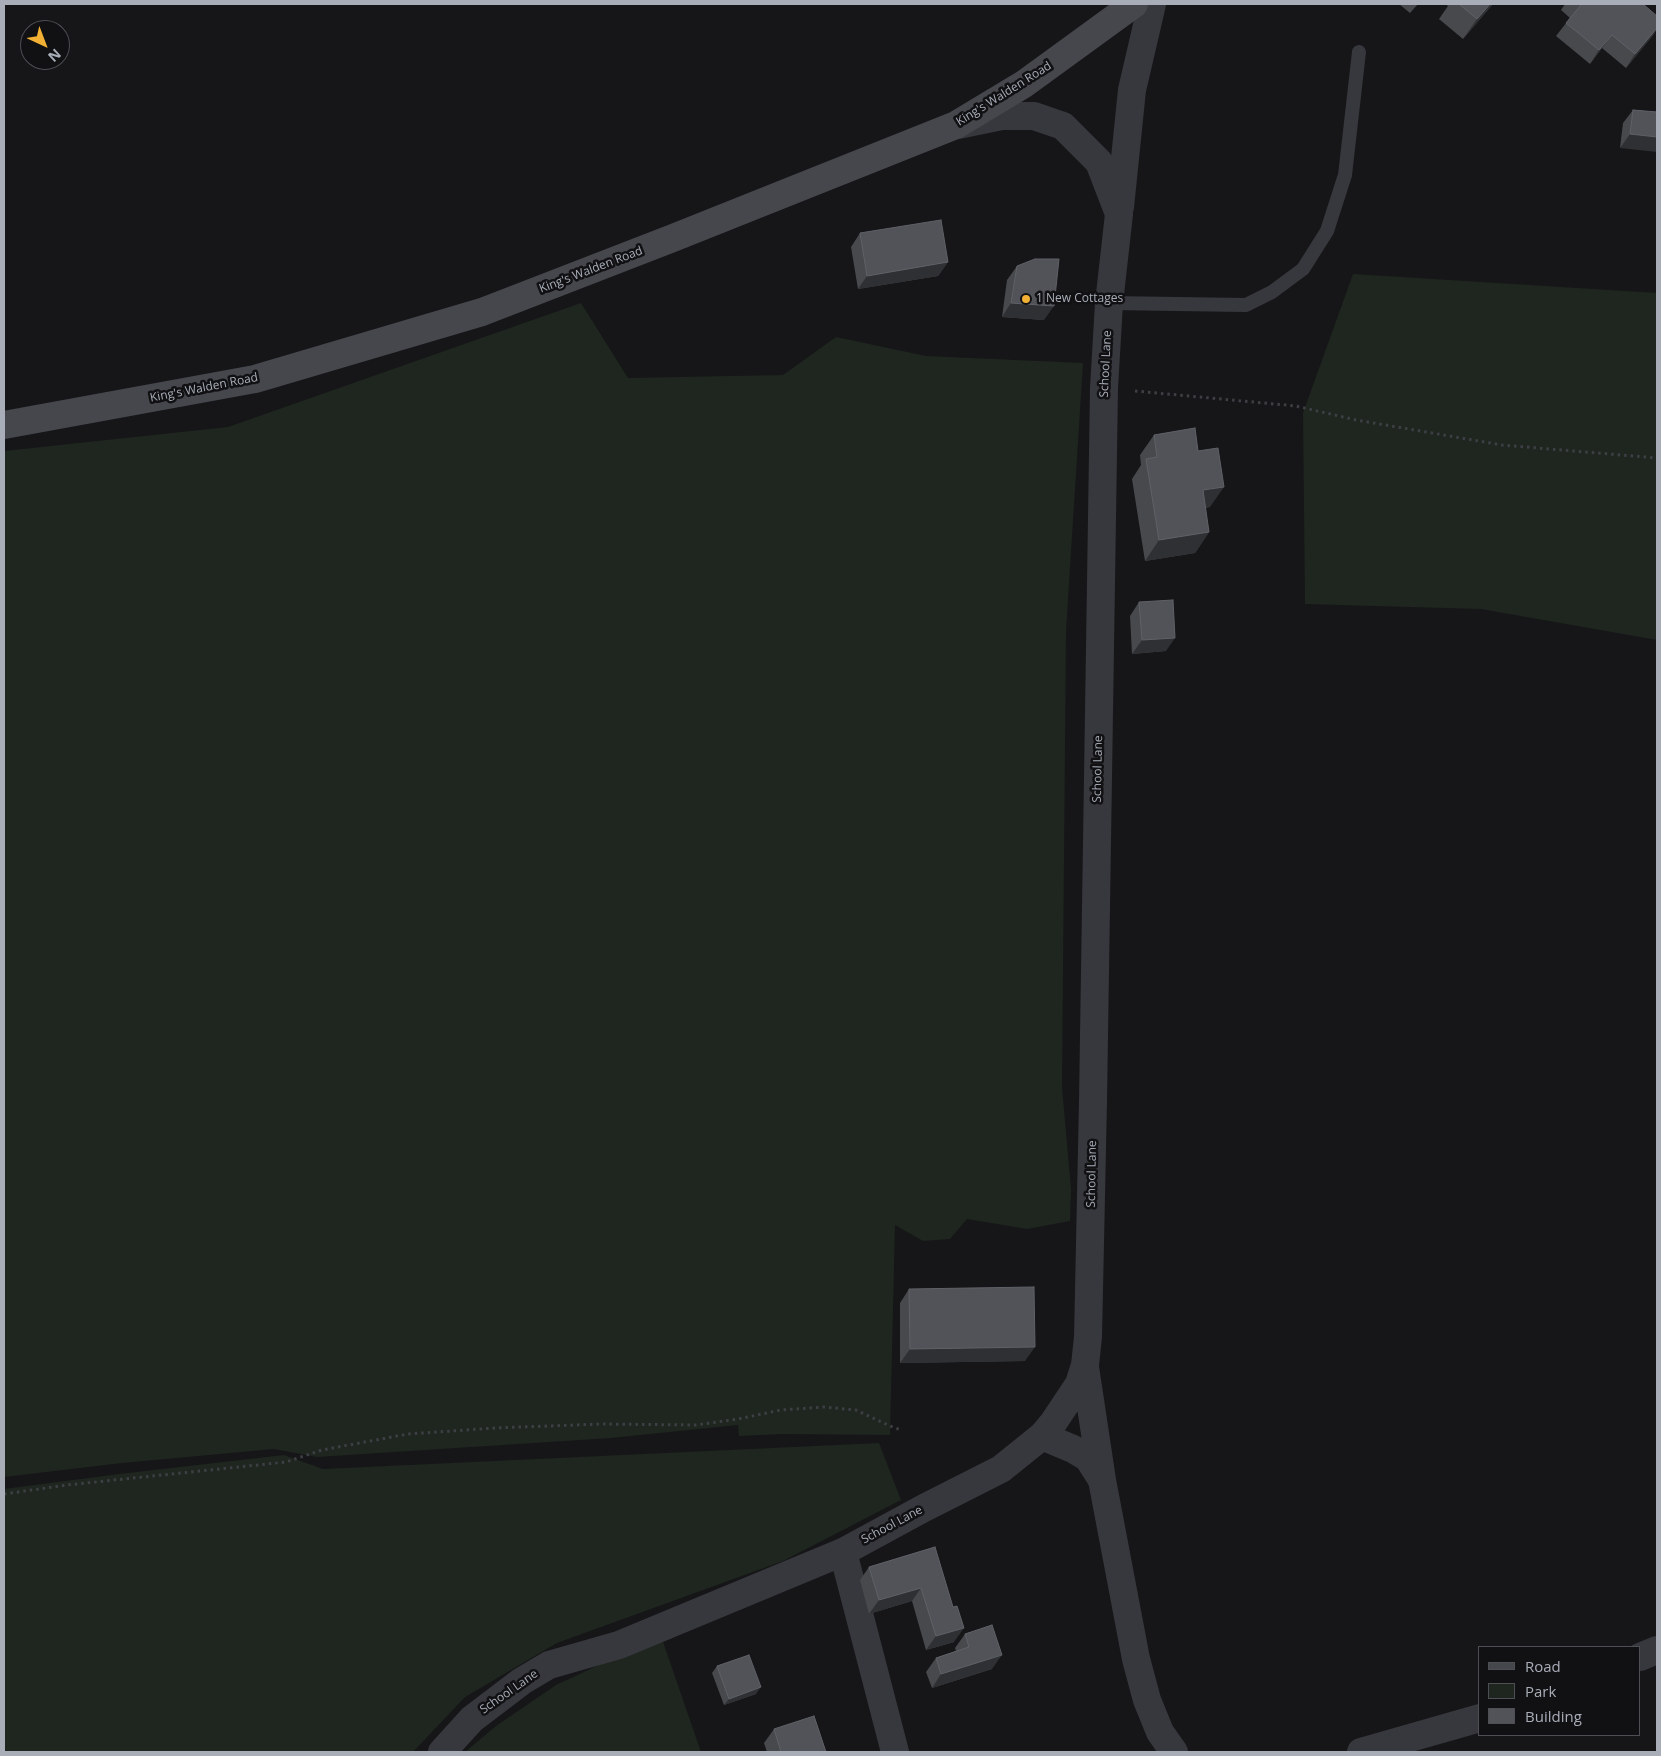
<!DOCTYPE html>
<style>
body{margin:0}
#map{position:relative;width:1661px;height:1756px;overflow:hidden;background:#161618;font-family:"Open Sans",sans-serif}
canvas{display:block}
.frame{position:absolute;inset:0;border:5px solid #a8adb8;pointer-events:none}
.legend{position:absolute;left:1478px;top:1646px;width:162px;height:90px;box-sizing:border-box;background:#111113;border:1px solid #4d4f55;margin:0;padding:6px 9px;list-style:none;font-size:15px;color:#a8adb8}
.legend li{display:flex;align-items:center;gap:10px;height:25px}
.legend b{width:25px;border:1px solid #4d4f55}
.north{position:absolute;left:20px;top:20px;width:50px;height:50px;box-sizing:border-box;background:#111113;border:1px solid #4d4f55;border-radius:50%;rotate:137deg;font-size:14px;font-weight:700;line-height:20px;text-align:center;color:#a8adb8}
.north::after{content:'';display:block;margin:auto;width:18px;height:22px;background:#f2b134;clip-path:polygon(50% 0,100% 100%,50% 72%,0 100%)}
</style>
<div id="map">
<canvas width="1661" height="1756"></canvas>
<div class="frame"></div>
<ul class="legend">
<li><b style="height:6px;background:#45474d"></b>Road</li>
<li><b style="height:14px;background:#1e261f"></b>Park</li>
<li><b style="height:14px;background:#525359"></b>Building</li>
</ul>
<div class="north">N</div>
</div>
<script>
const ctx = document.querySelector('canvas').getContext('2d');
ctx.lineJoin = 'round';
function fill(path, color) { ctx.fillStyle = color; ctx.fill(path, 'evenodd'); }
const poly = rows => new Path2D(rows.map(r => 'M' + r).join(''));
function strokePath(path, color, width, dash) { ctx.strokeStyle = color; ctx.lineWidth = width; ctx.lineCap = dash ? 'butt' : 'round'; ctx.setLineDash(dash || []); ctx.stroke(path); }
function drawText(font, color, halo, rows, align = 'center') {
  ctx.font = font + ' "Open Sans",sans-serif'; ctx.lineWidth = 5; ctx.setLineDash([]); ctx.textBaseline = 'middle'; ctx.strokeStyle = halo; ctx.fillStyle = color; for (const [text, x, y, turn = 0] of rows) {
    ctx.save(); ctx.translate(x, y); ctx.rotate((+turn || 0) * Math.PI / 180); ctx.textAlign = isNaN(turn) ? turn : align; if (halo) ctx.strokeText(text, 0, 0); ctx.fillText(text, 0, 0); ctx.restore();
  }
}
fill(poly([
 [1353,274,1657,293,1657,640,1481,609,1305,604,1303,413],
 [581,303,628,378,783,375,836,337,926,356,1083,363,1066,631,1062,1087,1071,1189,1070,1221,1027,1229,967,1219,950,1239,923,1241,895,1225,890,1435,782,1434,739,1436,738,1425,611,1438,317,1457,274,1449,122,1463,4,1477,4,451,228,427],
 [879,1443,901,1500,783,1561,557,1643,465,1697,413,1752,4,1752,4,1489,119,1474,284,1455,323,1469],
 [661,1636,701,1752,465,1752,496,1726,556,1685]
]), '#1e261f');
strokePath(poly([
 [1135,391,1296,406,1356,420,1502,445,1657,458],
 [4,1494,67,1485,286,1462,322,1450,408,1434,495,1428,601,1424,696,1425,738,1419,781,1410,824,1407,856,1410,890,1426,901,1430]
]), '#3d3f44', 3, [2.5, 4]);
strokePath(poly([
 [1109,303,1246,305,1272,292,1303,269,1327,231,1345,175,1359,52]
]), '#37383d', 14);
strokePath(poly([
 [1120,207,1132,90,1152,4],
 [1085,1367,1102,1480,1136,1659,1147,1700,1160,1732,1174,1752],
 [1042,1436,1073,1449,1088,1458,1102,1480],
 [843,1552,895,1752],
 [1640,1657,1657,1650],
 [442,1752,472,1719,522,1681,549,1665,619,1645,843,1552,924,1508,1001,1469,1042,1436,1053,1423,1079,1384,1085,1365,1088,1337,1093,1101,1104,388,1109,303,1119,214,1099,162,1063,126,1034,116,1002,116,958,125],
 [1361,1752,1480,1718]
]), '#37383d', 28);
strokePath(poly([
 [4,425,255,379,482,312,673,238,956,125,1024,84,1134,4]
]), '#45474d', 28);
fill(poly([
 [1399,4,1418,4,1410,13],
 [1445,4,1493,4,1463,39,1439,19,1448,6],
 [1565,4,1643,4,1654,34,1626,68,1602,48,1590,64,1556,36,1570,18,1561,10],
 [1633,110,1657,112,1620,148,1623,123],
 [860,233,948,262,938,276,858,289,851,247],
 [1017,266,1044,320,1002,317,1007,280],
 [1154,435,1198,451,1210,507,1205,508,1209,532,1195,553,1145,561,1132,479,1141,465,1140,455],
 [1139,602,1166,651,1132,654,1130,616],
 [909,1289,1025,1361,900,1363,900,1303],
 [935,1547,954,1642,926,1650,912,1601,869,1614,860,1580,869,1567],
 [965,1634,992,1669,932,1688,926,1672,936,1658,956,1651,955,1648],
 [717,1666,756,1694,724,1705,712,1673],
 [774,1729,826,1752,767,1752,764,1743]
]), '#47494d');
fill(poly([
 [1490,4,1493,4,1463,39,1477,19],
 [1657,28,1657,29,1654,34,1626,68,1635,54],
 [1612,35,1602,48,1590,64,1599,50],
 [1630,134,1657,137,1657,152,1620,148],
 [948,262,938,276,858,289,867,276],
 [1011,303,1054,306,1044,320,1002,317],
 [1224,487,1210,507,1188,510,1203,490],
 [1209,532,1195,553,1145,561,1159,540],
 [1175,638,1166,651,1132,654,1142,640],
 [1035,1347,1025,1361,900,1363,910,1349],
 [921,1588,912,1601,869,1614,879,1600],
 [964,1628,954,1642,926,1650,936,1636],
 [1002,1655,992,1669,932,1688,941,1674],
 [761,1687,756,1694,724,1705,729,1699]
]), '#2f3033');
const building = poly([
 [1459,4,1490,4,1477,19,1459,4],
 [1580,4,1643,4,1657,16,1657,28,1635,54,1612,35,1599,50,1566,23,1581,5,1580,4],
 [1633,110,1657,112,1657,137,1630,134,1633,110],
 [941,220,948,262,867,276,860,233,941,220],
 [1035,259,1059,259,1054,306,1011,303,1017,266,1035,259],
 [1195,428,1198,451,1218,448,1224,487,1203,490,1209,532,1159,540,1146,459,1157,457,1154,435,1195,428],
 [1173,600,1175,638,1142,640,1139,602,1173,600],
 [1034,1287,1035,1347,910,1349,909,1289,1034,1287],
 [935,1547,953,1607,957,1606,964,1628,936,1636,921,1588,879,1600,869,1567,935,1547],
 [992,1625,1002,1655,941,1674,936,1658,969,1647,965,1634,992,1625],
 [749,1655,761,1687,729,1699,717,1666,749,1655],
 [814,1716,826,1752,781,1752,774,1729,814,1716]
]);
fill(building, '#525359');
strokePath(building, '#5f6168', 1);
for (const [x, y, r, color] of [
 [1026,299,5,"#f2b134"]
]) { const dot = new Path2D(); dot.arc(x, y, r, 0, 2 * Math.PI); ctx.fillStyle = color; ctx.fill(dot); strokePath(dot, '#111113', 2); }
drawText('12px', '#a8adb8', '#111113', [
 ["King's Walden Road",1004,94,-32],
 ["King's Walden Road",591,270,-21],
 ["School Lane",1106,364,-87],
 ["King's Walden Road",204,388,-11],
 ["School Lane",1098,769,-89],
 ["School Lane",1092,1174,-89],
 ["School Lane",892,1525,-28],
 ["School Lane",509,1692,-35]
]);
drawText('12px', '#a8adb8', '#111113', [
 ["1 New Cottages",1036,299]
], 'left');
</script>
